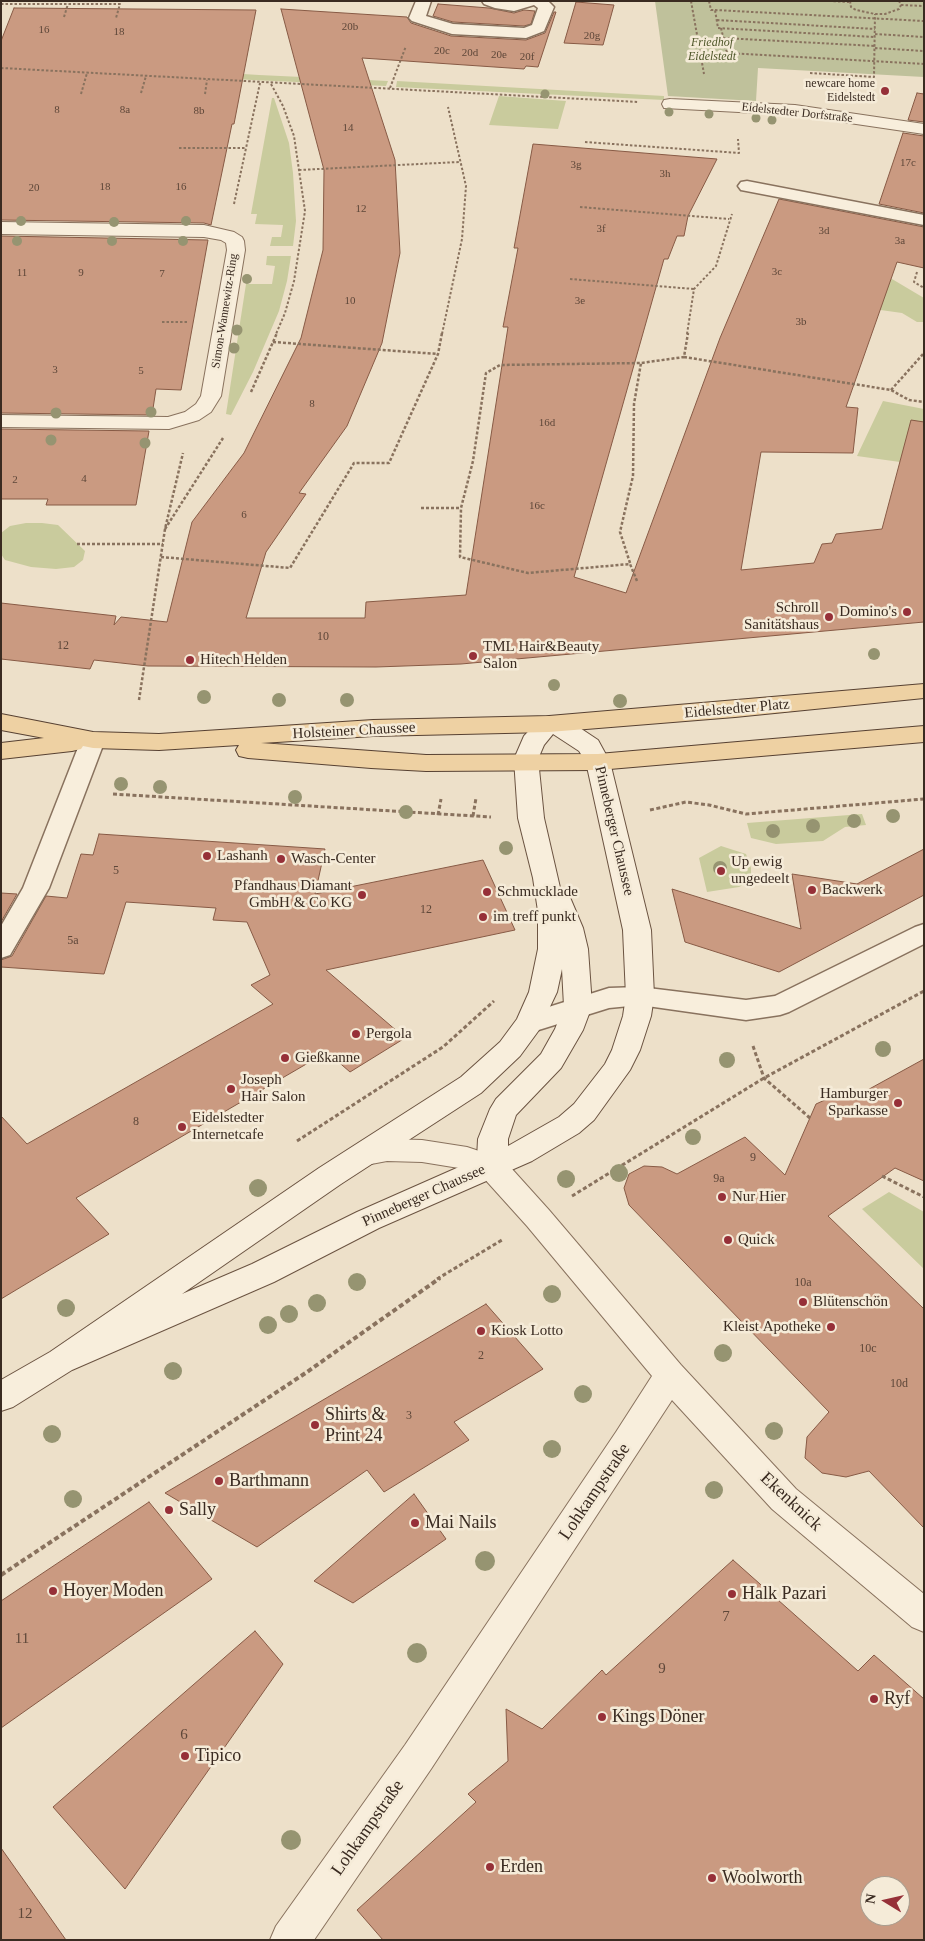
<!DOCTYPE html>
<meta charset="utf-8">
<style>
body{margin:0}
#map{position:relative;width:925px;height:1941px;overflow:hidden;background:#ede0c9;font-family:"Times New Roman",serif}
canvas{display:block}
.frame{position:absolute;inset:0;border:2px solid #3a2b21;pointer-events:none}
.north{position:absolute;left:860px;top:1876px;width:50px;height:50px;box-sizing:border-box;background:#f5ebd8;border:1px solid #aa9e8f;border-radius:50%;rotate:279deg;font-size:14px;font-weight:700;line-height:20px;text-align:center;color:#3a2b21}
.north::after{content:'';display:block;margin:auto;width:18px;height:22px;background:#963038;clip-path:polygon(50% 0,100% 100%,50% 72%,0 100%)}
</style>
<div id="map">
<canvas width="925" height="1941"></canvas>
<div class="frame"></div>
<div class="north">N</div>
</div>
<script>
const ctx = document.querySelector('canvas').getContext('2d');
ctx.lineJoin = 'round';
function fill(path, color) { ctx.fillStyle = color; ctx.fill(path, 'evenodd'); }
const poly = rows => new Path2D(rows.map(r => 'M' + r).join(''));
function strokePath(path, color, width, dash) { ctx.strokeStyle = color; ctx.lineWidth = width; ctx.lineCap = dash ? 'butt' : 'round'; ctx.setLineDash(dash || []); ctx.stroke(path); }
function drawText(font, color, halo, rows, align = 'center') {
  ctx.font = font + ' "Times New Roman",serif'; ctx.lineWidth = 5; ctx.setLineDash([]); ctx.textBaseline = 'middle'; ctx.strokeStyle = halo; ctx.fillStyle = color; for (const [text, x, y, turn = 0] of rows) {
    ctx.save(); ctx.translate(x, y); ctx.rotate((+turn || 0) * Math.PI / 180); ctx.textAlign = isNaN(turn) ? turn : align; if (halo) ctx.strokeText(text, 0, 0); ctx.fillText(text, 0, 0); ctx.restore();
  }
}
fill(poly([
 [1,59,259,75,388,81,386,86,252,80,1,65],
 [397,81,664,96,664,100,396,87],
 [499,96,566,101,558,129,489,125],
 [272,98,274,98,289,143,293,173,296,221,293,246,270,246,272,237,281,237,283,225,255,224,257,214,251,214],
 [267,256,291,256,287,281,279,311,253,372,231,415,226,414,246,284,272,284,275,266,266,265],
 [880,278,892,279,924,298,924,322,917,322,902,313,852,306],
 [883,401,924,409,924,435,900,462,857,456],
 [26,523,42,523,58,525,85,551,83,560,74,567,56,569,31,567,5,560,1,554,1,533,10,526],
 [862,814,866,825,845,827,823,841,776,844,751,838,747,823],
 [721,846,746,854,751,868,751,876,747,883,739,887,707,892,699,858],
 [889,1192,924,1212,924,1269,862,1209]
]), '#c9cb9d');
fill(poly([
 [655,1,924,1,924,77,758,68,756,101,668,96]
]), '#bfc19b');
const building = poly([
 [576,2,614,5,603,45,564,43,576,2],
 [438,4,489,8,514,13,524,10,535,11,531,24,524,26,453,22,433,16,438,4],
 [14,8,256,10,234,124,232,124,211,225,204,223,1,220,1,41,14,8],
 [281,9,407,17,411,23,451,36,526,40,545,33,554,12,556,12,538,67,526,66,524,69,362,58,395,160,400,253,382,343,347,426,299,493,306,494,266,552,246,618,365,618,366,602,466,595,508,327,503,327,518,248,514,248,533,144,717,159,688,216,684,236,677,236,668,259,664,259,574,577,626,593,720,338,779,199,924,227,924,268,897,262,846,407,858,408,853,453,761,452,741,570,814,563,822,544,832,543,836,534,882,529,911,420,924,422,924,622,461,664,376,667,148,666,94,660,90,669,1,659,1,603,116,616,114,625,121,617,167,622,192,522,244,453,301,338,323,250,324,170,281,9],
 [917,93,924,94,924,122,908,120,917,93],
 [903,133,924,136,924,213,879,204,903,133],
 [1,236,208,240,181,390,156,389,152,415,1,413,1,236],
 [1,429,149,431,136,505,46,505,48,499,1,499,1,429],
 [99,834,325,849,315,894,483,860,515,930,326,970,405,1038,350,1072,327,1052,76,1198,109,1234,1,1299,1,1116,27,1144,273,1004,251,985,270,975,247,922,213,920,216,908,126,902,104,974,1,967,1,960,12,956,46,896,67,898,81,854,93,855,99,834],
 [924,849,924,895,779,972,685,942,672,889,801,929,792,874,857,884,924,849],
 [1,893,17,894,1,922,1,893],
 [924,1059,924,1181,895,1168,828,1216,924,1309,924,1528,869,1471,846,1477,822,1473,805,1458,807,1437,829,1412,629,1205,624,1188,629,1174,644,1166,662,1167,677,1174,745,1137,785,1175,816,1104,845,1091,862,1093,924,1059],
 [486,1304,543,1369,454,1422,469,1440,384,1492,367,1470,257,1547,165,1493,486,1304],
 [414,1494,446,1539,353,1603,314,1581,414,1494],
 [149,1502,212,1579,1,1728,1,1601,149,1502],
 [733,1560,858,1671,874,1655,924,1699,924,1940,383,1940,357,1910,476,1802,468,1794,508,1761,506,1709,542,1729,602,1670,606,1675,733,1560],
 [870,1886,900,1886,900,1916,870,1916,870,1886],
 [255,1631,283,1664,125,1889,53,1807,255,1631],
 [1,1848,66,1940,1,1940,1,1848]
]);
fill(building, '#ca9a81');
strokePath(building, '#875a45', 1);
const service = poly([
 [416,1,431,1,426,16,453,24,524,28,532,25,538,8,534,5,514,11,495,8,484,4,482,1,548,1,554,7,544,31,526,38,452,34,412,21,409,18,416,1],
 [747,181,924,215,924,225,741,190,738,186,741,182,747,181],
 [93,733,101,735,105,740,49,888,10,955,1,958,1,926,23,888,81,740,85,735,93,733],
 [924,924,924,944,789,1012,780,1015,746,1020,640,1005,609,1008,529,1033,520,1030,516,1023,520,1016,609,988,640,987,746,1000,775,996,915,927,924,924]
]);
const minor = poly([
 [670,99,795,105,924,124,924,134,795,115,664,108,662,104,664,100,670,99],
 [1,222,204,225,234,232,242,237,244,241,245,250,221,396,211,412,199,420,169,429,1,427,1,415,168,417,185,412,196,404,201,396,227,250,226,243,221,240,204,237,1,234,1,222],
 [387,1139,422,1140,467,1147,503,1159,549,1210,681,1365,796,1489,924,1594,924,1632,912,1627,772,1509,672,1400,431,1769,314,1940,270,1940,276,1926,405,1745,616,1432,652,1376,527,1226,481,1175,465,1169,422,1162,387,1161,366,1165,355,1162,351,1154,355,1146,387,1139]
]);
const secondary = poly([
 [549,716,577,726,598,740,610,762,651,930,654,996,651,1016,640,1050,630,1070,594,1120,579,1133,532,1161,379,1228,274,1282,72,1370,13,1407,1,1411,1,1380,50,1352,319,1168,461,1077,500,1042,517,1019,529,992,538,949,538,911,533,878,518,818,514,759,524,736,540,719,549,716],
 [553,734,579,751,586,762,623,930,626,996,623,1016,612,1050,605,1064,574,1104,559,1117,508,1146,508,1139,516,1115,561,1068,583,1030,592,1006,588,949,583,928,569,895,561,892,544,818,538,759,544,745,553,734],
 [562,969,564,1006,555,1029,541,1054,496,1099,490,1109,478,1139,477,1159,357,1212,252,1264,182,1294,341,1184,481,1093,520,1056,539,1030,557,992,562,969]
]);
const primary = poly([
 [924,684,924,698,735,717,549,732,373,736,261,743,426,755,598,754,924,726,924,742,598,770,426,771,371,768,248,758,239,756,236,750,239,745,159,750,93,748,83,746,81,749,72,751,1,759,1,743,44,738,1,730,1,714,93,732,159,734,373,720,549,716,924,684]
]);
strokePath(service, '#89725e', 3);
strokePath(minor, '#89725e', 2);
strokePath(secondary, '#6b5341', 2);
strokePath(primary, '#574132', 2);
strokePath(poly([
 [691,1,704,74],
 [709,1,711,10,715,10,718,28,875,37],
 [829,1,849,2],
 [850,1,851,7,856,10,875,14,885,14,899,9,901,5,899,1],
 [1,4,120,4,116,18],
 [901,5,924,6],
 [715,10,924,21],
 [64,17,68,4],
 [717,20,875,29],
 [721,28,727,53,924,64],
 [875,34,924,37],
 [723,38,875,46],
 [875,48,924,51],
 [1,68,639,102],
 [810,73,874,77,875,14],
 [271,84,283,106,294,136,305,211,294,281,285,313,276,334],
 [390,88,406,46],
 [141,93,146,76],
 [81,94,87,73],
 [205,94,207,80],
 [585,142,739,153,738,139],
 [179,148,246,148],
 [299,170,459,162],
 [234,204,260,83],
 [580,207,729,219],
 [917,272,914,282,924,288],
 [570,279,694,289],
 [162,322,188,322],
 [442,334,462,239,466,186,448,107],
 [687,334,694,289,716,266,732,214]
]), '#89725e', 2, [2.5, 2]);
strokePath(poly([
 [273,342,438,354],
 [684,357,891,390,909,400,924,402],
 [891,390,924,353],
 [251,392,277,333],
 [421,508,461,508],
 [165,529,223,438],
 [77,544,163,544],
 [161,557,290,568,354,463,389,463,438,354,442,333],
 [630,563,620,532,633,476,634,404,641,363],
 [637,581,630,564,528,573,460,557,461,508,473,461,486,373,500,365,641,363,684,357,688,333],
 [139,700,165,529,183,453]
]), '#89725e', 2.5, [3, 2]);
strokePath(poly([
 [113,794,491,817],
 [650,810,686,802,709,805,746,814,924,799],
 [438,815,441,799],
 [473,816,476,798],
 [753,1046,764,1078,810,1118],
 [297,1141,443,1047,494,1001],
 [882,1176,924,1197],
 [572,1196,764,1078,924,991],
 [437,1279,502,1240]
]), '#89725e', 3, [4, 2.5]);
strokePath(poly([
 [1,1575,307,1372,440,1278]
]), '#89725e', 4, [5, 3]);
fill(service, '#f8eedc');
fill(minor, '#f8eedc');
fill(secondary, '#f8eedc');
fill(primary, '#eed1a3');
ctx.fillStyle = '#969471';
for (const [x, y, r] of [
 [545,94,4.5],
 [669,112,4.5],
 [709,114,4.5],
 [756,118,4.5],
 [772,120,4.5],
 [21,221,5],
 [186,221,5],
 [114,222,5],
 [17,241,5],
 [112,241,5],
 [183,241,5],
 [247,279,5],
 [237,330,5.5],
 [234,348,5.5],
 [151,412,5.5],
 [56,413,5.5],
 [51,440,5.5],
 [145,443,5.5],
 [874,654,6],
 [554,685,6],
 [204,697,7],
 [279,700,7],
 [347,700,7],
 [620,701,7],
 [121,784,7],
 [160,787,7],
 [295,797,7],
 [406,812,7],
 [893,816,7],
 [854,821,7],
 [813,826,7],
 [773,831,7],
 [506,848,7],
 [720,868,7],
 [883,1049,8],
 [727,1060,8],
 [693,1137,8],
 [619,1173,9],
 [566,1179,9],
 [258,1188,9],
 [357,1282,9],
 [552,1294,9],
 [317,1303,9],
 [66,1308,9],
 [289,1314,9],
 [268,1325,9],
 [723,1353,9],
 [173,1371,9],
 [583,1394,9],
 [774,1431,9],
 [52,1434,9],
 [552,1449,9],
 [714,1490,9],
 [73,1499,9],
 [485,1561,10],
 [417,1653,10],
 [291,1840,10]
]) { ctx.beginPath(); ctx.arc(x, y, r, 0, 2 * Math.PI); ctx.fill(); }
for (const [x, y, r, color] of [
 [885,91,5,"#963038"],
 [907,612,5,"#963038"],
 [829,617,5,"#963038"],
 [473,656,5,"#963038"],
 [190,660,5,"#963038"],
 [207,856,5,"#963038"],
 [281,859,5,"#963038"],
 [721,871,5,"#963038"],
 [812,890,5,"#963038"],
 [487,892,5,"#963038"],
 [362,895,5,"#963038"],
 [483,917,5,"#963038"],
 [356,1034,5,"#963038"],
 [285,1058,5,"#963038"],
 [231,1089,5,"#963038"],
 [898,1103,5,"#963038"],
 [182,1127,5,"#963038"],
 [722,1197,5,"#963038"],
 [728,1240,5,"#963038"],
 [803,1302,5,"#963038"],
 [831,1327,5,"#963038"],
 [481,1331,5,"#963038"],
 [315,1425,5,"#963038"],
 [219,1481,5,"#963038"],
 [169,1510,5,"#963038"],
 [415,1523,5,"#963038"],
 [53,1591,5,"#963038"],
 [732,1594,5,"#963038"],
 [874,1699,5,"#963038"],
 [602,1717,5,"#963038"],
 [185,1756,5,"#963038"],
 [490,1867,5,"#963038"],
 [712,1878,5,"#963038"]
]) { const dot = new Path2D(); dot.arc(x, y, r, 0, 2 * Math.PI); ctx.fillStyle = color; ctx.fill(dot); strokePath(dot, '#f5ebd8', 2); }
drawText('11px', '#5e4739', null, [
 ["20b",350,27],
 ["16",44,30],
 ["18",119,32],
 ["20g",592,36],
 ["20c",442,51],
 ["20d",470,53],
 ["20e",499,55],
 ["20f",527,57],
 ["8",57,110],
 ["8a",125,110],
 ["8b",199,111],
 ["14",348,128],
 ["17c",908,163],
 ["3g",576,165],
 ["3h",665,174],
 ["18",105,187],
 ["16",181,187],
 ["20",34,188],
 ["12",361,209],
 ["3f",601,229],
 ["3d",824,231],
 ["3a",900,241],
 ["3c",777,272],
 ["11",22,273],
 ["9",81,273],
 ["7",162,274],
 ["10",350,301],
 ["3e",580,301],
 ["3b",801,322],
 ["3",55,370],
 ["5",141,371],
 ["8",312,404],
 ["16d",547,423],
 ["4",84,479],
 ["2",15,480],
 ["16c",537,506],
 ["6",244,515]
]);
drawText('italic 12px', '#4e5629', '#f5ebd8', [
 ["Friedhof",712,43],
 ["Eidelstedt",712,57]
]);
drawText('12px', '#3a2b21', '#f5ebd8', [
 ["newcare home",875,84],
 ["Eidelstedt",875,98]
], 'right');
drawText('12px', '#3a2b21', '#f5ebd8', [
 ["Eidelstedter Dorfstraße",797,113,6],
 ["Simon-Wannewitz-Ring",225,311,-81]
]);
drawText('12px', '#5e4739', null, [
 ["10",323,637],
 ["12",63,646],
 ["5",116,871],
 ["12",426,910],
 ["5a",73,941],
 ["8",136,1122],
 ["9",753,1158],
 ["9a",719,1179],
 ["10a",803,1283],
 ["10c",868,1349],
 ["2",481,1356],
 ["10d",899,1384],
 ["3",409,1416]
]);
drawText('15px', '#3a2b21', '#f5ebd8', [
 ["Schroll",819,608,"right"],
 ["Sanitätshaus",819,625,"right"],
 ["Domino's",897,612,"right"],
 ["TML Hair&Beauty",483,647],
 ["Salon",483,664],
 ["Hitech Helden",200,660],
 ["Lashanh",217,856],
 ["Wasch-Center",291,859],
 ["Up ewig",731,862],
 ["ungedeelt",731,879],
 ["Pfandhaus Diamant",352,886,"right"],
 ["GmbH & Co KG",352,903,"right"],
 ["Backwerk",822,890],
 ["Schmucklade",497,892],
 ["im treff punkt",493,917],
 ["Pergola",366,1034],
 ["Gießkanne",295,1058],
 ["Joseph",241,1080],
 ["Hair Salon",241,1097],
 ["Hamburger",888,1094,"right"],
 ["Sparkasse",888,1111,"right"],
 ["Eidelstedter",192,1118],
 ["Internetcafe",192,1135],
 ["Nur Hier",732,1197],
 ["Quick",738,1240],
 ["Blütenschön",813,1302],
 ["Kleist Apotheke",821,1327,"right"],
 ["Kiosk Lotto",491,1331]
], 'left');
drawText('15px', '#3a2b21', '#f5ebd8', [
 ["Eidelstedter Platz",737,709,-5],
 ["Holsteiner Chaussee",354,731,-3],
 ["Pinneberger Chaussee",614,831,77],
 ["Pinneberger Chaussee",424,1196,-24]
]);
drawText('15px', '#5e4739', null, [
 ["7",726,1617],
 ["11",22,1639],
 ["9",662,1669],
 ["6",184,1735],
 ["12",25,1914]
]);
drawText('18px', '#3a2b21', '#f5ebd8', [
 ["Shirts &",325,1415],
 ["Print 24",325,1436],
 ["Barthmann",229,1481],
 ["Sally",179,1510],
 ["Mai Nails",425,1523],
 ["Hoyer Moden",63,1591],
 ["Halk Pazari",742,1594],
 ["Ryf",884,1699],
 ["Kings Döner",612,1717],
 ["Tipico",195,1756],
 ["Erden",500,1867],
 ["Woolworth",722,1878]
], 'left');
drawText('18px', '#3a2b21', '#f5ebd8', [
 ["Lohkampstraße",595,1492,-56],
 ["Ekenknick",791,1502,43],
 ["Lohkampstraße",368,1828,-55]
]);
</script>
